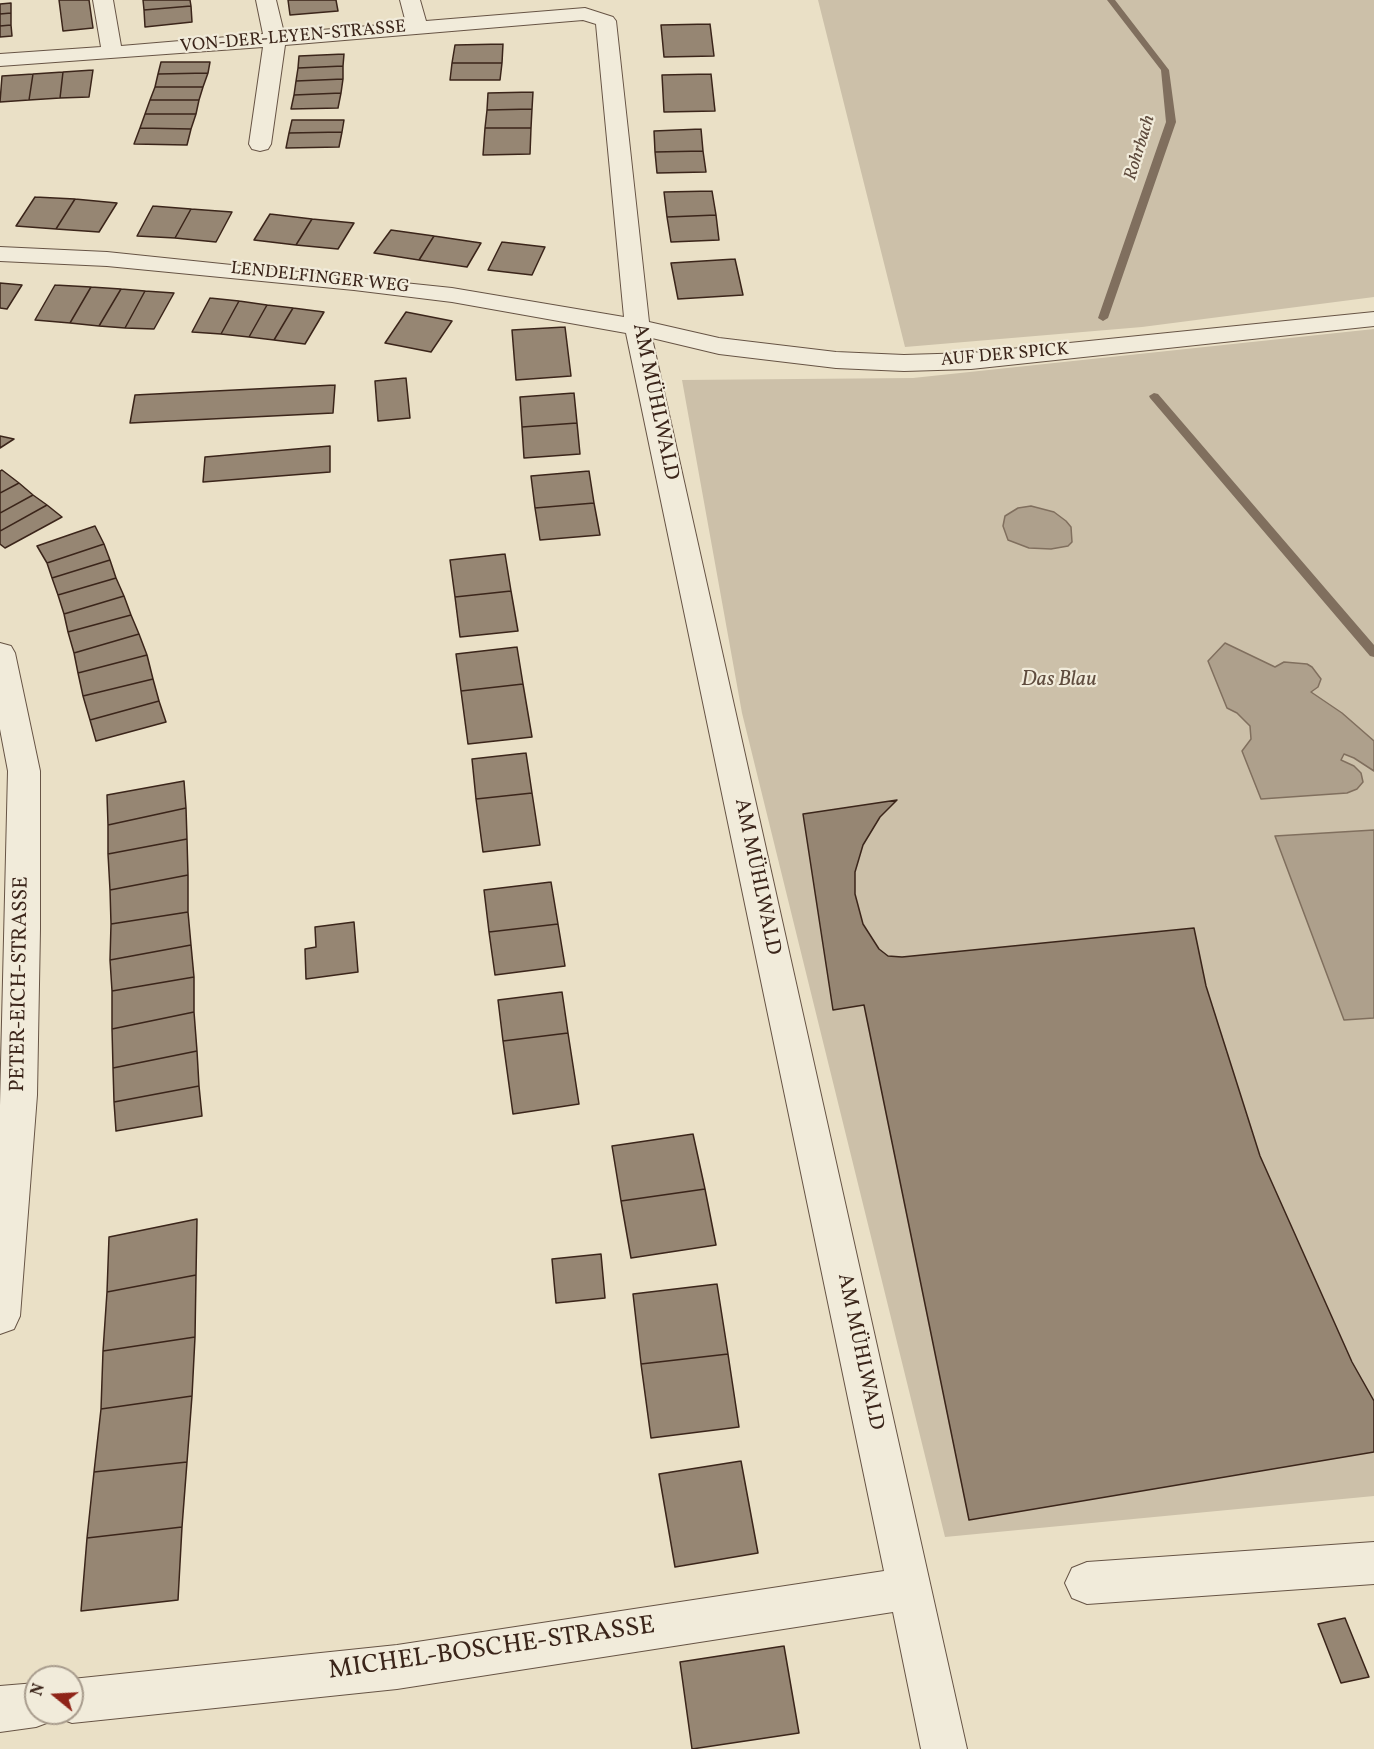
<!DOCTYPE html>
<meta charset="utf-8">
<style>
body{margin:0}
#map{position:relative;width:1374px;height:1749px;overflow:hidden;background:#eae0c6;font-family:Vollkorn,serif}
canvas{display:block}
.north{position:absolute;left:24px;top:1665px;width:60px;height:60px;box-sizing:border-box;background:#f1ebda;border:2px solid #a89c8d;border-radius:50%;rotate:288deg;font-size:16px;font-weight:700;line-height:24px;text-align:center;color:#3b251a}
.north::after{content:'';display:block;margin:auto;width:21px;height:27px;background:#8f2418;clip-path:polygon(50% 0,100% 100%,50% 72%,0 100%)}
</style>
<div id="map">
<canvas width="1374" height="1749"></canvas>
<div class="north">N</div>
</div>
<script>
const ctx = document.querySelector('canvas').getContext('2d');
ctx.lineJoin = 'round';
function fill(path, color) { ctx.fillStyle = color; ctx.fill(path, 'evenodd'); }
const poly = rows => new Path2D(rows.map(r => 'M' + r).join(''));
function strokePath(path, color, width, dash) { ctx.strokeStyle = color; ctx.lineWidth = width; ctx.lineCap = dash ? 'butt' : 'round'; ctx.setLineDash(dash || []); ctx.stroke(path); }
function drawText(font, color, halo, rows, align = 'center') {
  ctx.font = font + ' Vollkorn,serif'; ctx.lineWidth = 4.5; ctx.setLineDash([]); ctx.textBaseline = 'middle'; ctx.strokeStyle = halo; ctx.fillStyle = color; for (const [text, x, y, turn = 0] of rows) {
    ctx.save(); ctx.translate(x, y); ctx.rotate((+turn || 0) * Math.PI / 180); ctx.textAlign = isNaN(turn) ? turn : align; if (halo) ctx.strokeText(text, 0, 0); ctx.fillText(text, 0, 0); ctx.restore();
  }
}
fill(poly([
 [818,0,1374,0,1374,297,1142,327,905,347],
 [1374,329,1374,1496,945,1537,742,713,682,380,913,378]
]), '#ccc0a9');
const water = poly([
 [1031,506,1054,512,1066,521,1071,527,1072,542,1068,546,1051,549,1029,548,1008,540,1003,526,1005,516,1018,508,1031,506],
 [1225,643,1275,667,1284,662,1307,664,1312,667,1321,679,1318,687,1311,692,1342,713,1374,741,1374,771,1354,758,1344,754,1341,760,1354,766,1361,773,1363,782,1357,789,1347,793,1261,799,1242,751,1251,739,1250,726,1237,713,1227,708,1208,661,1225,643],
 [1374,830,1374,1018,1344,1020,1275,836,1374,830]
]);
fill(water, '#aea08c');
strokePath(water, '#806f5e', 1.5);
fill(poly([
 [1107,0,1115,0,1169,70,1176,122,1108,318,1103,321,1098,318,1166,122,1161,70,1107,0],
 [1154,393,1158,394,1374,645,1374,657,1370,656,1150,398,1149,396,1154,393]
]), '#806f5e');
const building = poly([
 [59,0,89,0,93,28,63,31,59,0],
 [143,0,190,0,191,6,144,10,143,0],
 [288,0,336,0,338,11,290,15,288,0],
 [11,3,11,13,0,14,0,4,11,3],
 [191,6,192,22,145,27,144,10,191,6],
 [11,13,11,25,0,26,0,14,11,13],
 [710,24,714,56,664,57,661,25,710,24],
 [11,25,12,36,0,37,0,26,11,25],
 [503,44,502,63,452,63,455,45,503,44],
 [344,54,343,66,298,68,299,56,344,54],
 [161,62,210,62,208,73,158,74,161,62],
 [452,63,502,63,500,80,450,80,452,63],
 [343,66,343,79,296,81,298,68,343,66],
 [93,70,89,97,60,98,63,72,93,70],
 [63,72,60,98,29,100,33,74,63,72],
 [208,73,203,87,155,87,158,74,208,73],
 [33,74,29,100,0,102,2,76,33,74],
 [711,74,715,111,664,112,662,75,711,74],
 [343,79,341,93,294,95,296,81,343,79],
 [155,87,203,87,199,100,150,100,155,87],
 [533,92,532,109,487,110,488,93,533,92],
 [341,93,338,108,291,109,294,95,341,93],
 [150,100,199,100,196,114,145,114,150,100],
 [532,109,531,128,485,128,487,110,532,109],
 [145,114,196,114,191,129,140,128,145,114],
 [292,120,344,120,342,132,289,133,292,120],
 [140,128,191,129,187,145,134,144,140,128],
 [485,128,531,128,530,154,483,155,485,128],
 [701,129,703,151,655,152,654,131,701,129],
 [342,132,339,147,286,148,289,133,342,132],
 [703,151,706,172,657,173,655,152,703,151],
 [712,191,716,215,667,217,664,192,712,191],
 [35,197,75,199,56,229,16,226,35,197],
 [75,199,117,203,99,232,56,229,75,199],
 [153,206,191,209,175,238,137,236,153,206],
 [191,209,232,212,216,242,175,238,191,209],
 [270,214,312,219,296,245,254,240,270,214],
 [716,215,719,240,671,242,667,217,716,215],
 [312,219,354,223,338,249,296,245,312,219],
 [391,230,434,236,419,260,374,253,391,230],
 [434,236,481,243,467,267,419,260,434,236],
 [502,242,545,247,532,275,488,270,502,242],
 [735,259,743,295,678,299,671,263,735,259],
 [0,283,22,285,7,309,0,308,0,283],
 [55,285,91,287,70,323,35,320,55,285],
 [91,287,121,289,99,326,70,323,91,287],
 [121,289,145,291,125,328,99,326,121,289],
 [145,291,174,293,154,329,125,328,145,291],
 [210,298,239,301,221,334,192,332,210,298],
 [239,301,267,305,249,337,221,334,239,301],
 [267,305,293,308,274,340,249,337,267,305],
 [293,308,324,312,305,344,274,340,293,308],
 [406,312,452,321,431,352,385,343,406,312],
 [565,327,571,376,516,380,512,330,565,327],
 [406,378,410,418,378,421,375,381,406,378],
 [335,385,333,413,130,423,135,395,335,385],
 [574,393,577,423,522,427,520,397,574,393],
 [577,423,580,454,524,458,522,427,577,423],
 [0,436,14,439,0,448,0,436],
 [330,446,330,472,203,482,205,457,330,446],
 [2,470,19,483,0,493,0,471,2,470],
 [589,471,594,503,535,508,531,476,589,471],
 [19,483,33,495,0,513,0,493,19,483],
 [33,495,47,505,0,531,0,513,33,495],
 [594,503,600,535,540,540,535,508,594,503],
 [47,505,62,517,5,548,0,544,0,531,47,505],
 [95,526,104,544,47,563,37,546,95,526],
 [104,544,110,560,52,578,47,563,104,544],
 [505,554,511,591,455,597,450,560,505,554],
 [110,560,116,578,58,595,52,578,110,560],
 [116,578,124,596,64,614,58,595,116,578],
 [511,591,518,631,460,637,455,597,511,591],
 [124,596,131,615,68,632,64,614,124,596],
 [131,615,139,634,74,653,68,632,131,615],
 [139,634,147,655,78,673,74,653,139,634],
 [517,647,523,684,461,691,456,654,517,647],
 [147,655,153,679,83,696,78,673,147,655],
 [153,679,159,701,90,720,83,696,153,679],
 [523,684,532,737,468,744,461,691,523,684],
 [159,701,166,722,96,741,90,720,159,701],
 [526,753,532,793,476,799,472,759,526,753],
 [184,781,186,808,108,825,107,795,184,781],
 [532,793,540,845,483,852,476,799,532,793],
 [897,800,880,817,863,845,855,872,855,894,863,924,879,949,888,956,902,957,1194,928,1206,986,1260,1156,1352,1362,1374,1401,1374,1452,969,1520,864,1005,833,1010,803,814,897,800],
 [186,808,187,839,108,854,108,825,186,808],
 [187,839,188,875,110,890,108,854,187,839],
 [188,875,188,912,111,924,110,890,188,875],
 [551,882,558,924,489,932,484,890,551,882],
 [188,912,191,945,110,960,111,924,188,912],
 [354,922,358,972,306,979,305,949,316,947,315,927,354,922],
 [558,924,565,966,495,975,489,932,558,924],
 [191,945,194,977,112,991,110,960,191,945],
 [194,977,194,1012,112,1029,112,991,194,977],
 [562,992,568,1033,503,1041,498,1000,562,992],
 [194,1012,197,1051,113,1068,112,1029,194,1012],
 [568,1033,579,1104,513,1114,503,1041,568,1033],
 [197,1051,199,1086,114,1102,113,1068,197,1051],
 [199,1086,202,1116,116,1131,114,1102,199,1086],
 [693,1134,705,1189,621,1201,612,1146,693,1134],
 [705,1189,716,1245,631,1258,621,1201,705,1189],
 [197,1219,196,1275,107,1292,109,1237,197,1219],
 [601,1254,605,1298,556,1303,552,1259,601,1254],
 [196,1275,195,1337,103,1351,107,1292,196,1275],
 [717,1284,728,1354,641,1364,633,1294,717,1284],
 [195,1337,192,1396,101,1409,103,1351,195,1337],
 [728,1354,739,1427,651,1438,641,1364,728,1354],
 [192,1396,187,1462,94,1472,101,1409,192,1396],
 [741,1461,758,1553,675,1567,659,1474,741,1461],
 [187,1462,182,1527,87,1538,94,1472,187,1462],
 [182,1527,178,1600,81,1611,87,1538,182,1527],
 [1345,1618,1369,1677,1341,1683,1318,1624,1345,1618],
 [784,1646,799,1733,692,1749,680,1662,784,1646]
]);
fill(building, '#968673');
strokePath(building, '#3b251a', 1.5);
const minor = poly([
 [93,0,113,0,121,46,263,34,256,0,276,0,284,33,406,23,400,0,420,0,426,21,585,8,613,17,616,21,649,322,719,338,836,352,904,355,971,353,1374,312,1374,326,971,369,904,371,836,368,719,354,652,338,967,1749,921,1749,893,1612,397,1689,72,1723,56,1717,55,1714,52,1721,36,1727,0,1732,0,1686,36,1683,36,1713,72,1713,72,1679,397,1645,884,1571,626,333,452,302,354,290,107,266,0,261,0,247,107,252,452,288,624,317,596,24,583,20,285,45,271,144,268,149,260,151,252,149,249,144,263,47,0,66,0,54,101,47,93,0],
 [0,643,11,646,15,653,40,771,40,929,37,1095,20,1316,14,1329,0,1334,0,1105,8,771,0,729,0,643],
 [1374,1542,1374,1584,1087,1604,1072,1598,1065,1583,1072,1568,1087,1562,1374,1542]
]);
strokePath(minor, '#675445', 2);
fill(minor, '#f1ebda');
drawText('18px', '#3b251a', '#f1ebda', [
 ["VON-DER-LEYEN-STRASSE",293,38,-5],
 ["LENDELFINGER WEG",320,279,6],
 ["AUF DER SPICK",1005,356,-5]
]);
drawText('italic 18px', '#5e4a3c', '#f1ebda', [
 ["Rohrbach",1141,148,-73]
]);
drawText('21px', '#3b251a', '#f1ebda', [
 ["AM MÜHLWALD",654,402,78],
 ["AM MÜHLWALD",756,877,78],
 ["PETER-EICH-STRASSE",21,984,-89],
 ["AM MÜHLWALD",859,1352,78]
]);
drawText('italic 21px', '#5f4c3e', '#f1ebda', [
 ["Das Blau",1059,681]
]);
drawText('26px', '#3b251a', '#f1ebda', [
 ["MICHEL-BOSCHE-STRASSE",492,1650,-8]
]);
</script>
